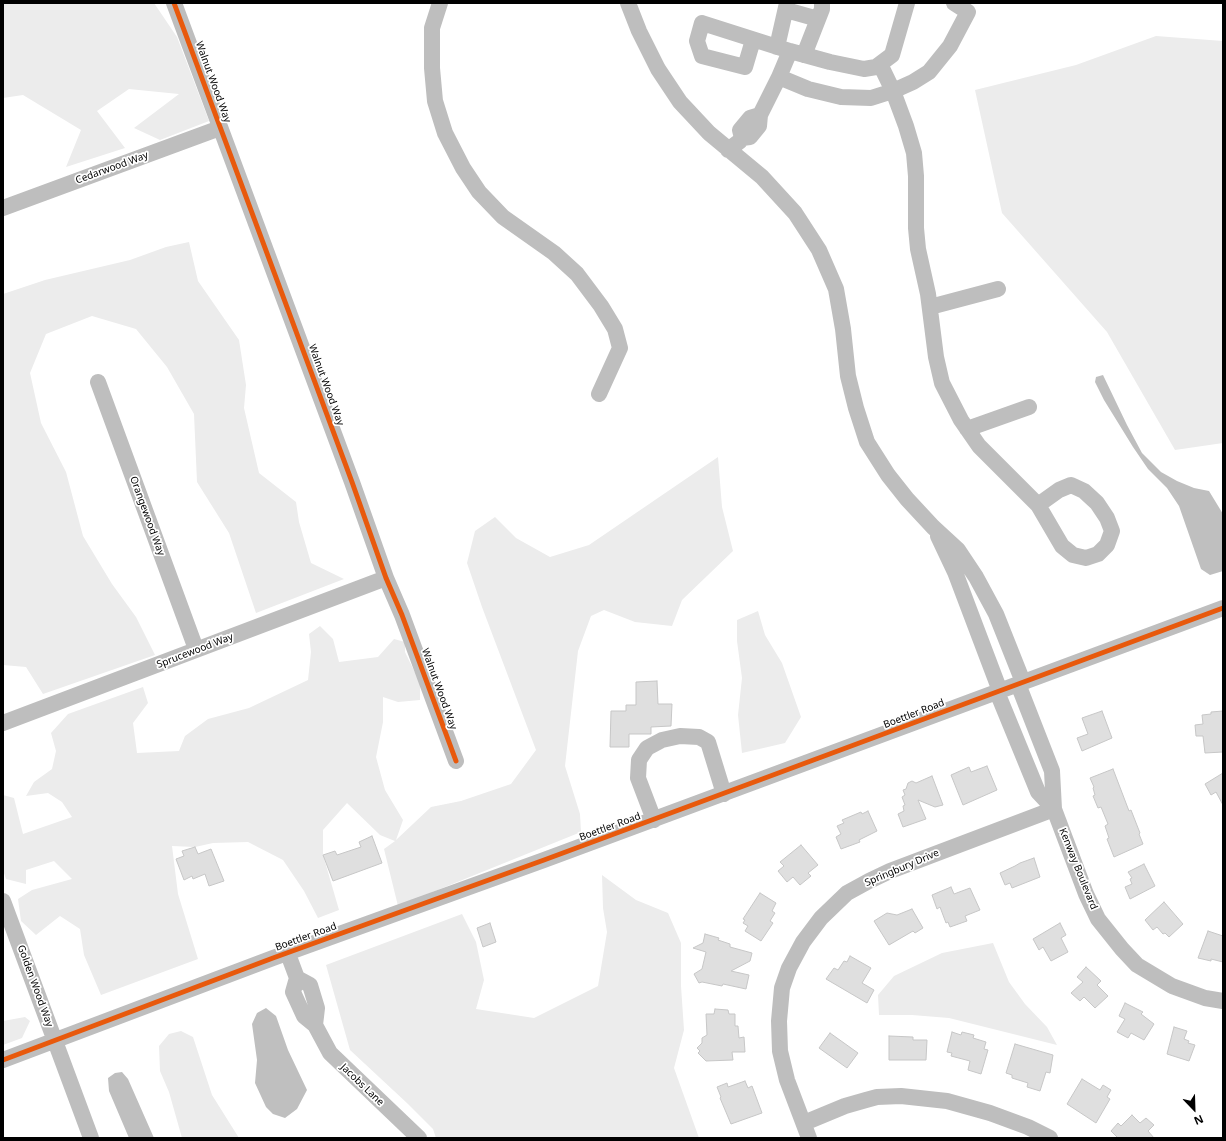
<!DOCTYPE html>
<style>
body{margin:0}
#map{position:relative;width:1226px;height:1141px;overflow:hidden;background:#fff;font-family:"Noto Sans",sans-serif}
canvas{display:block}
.frame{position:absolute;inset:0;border:4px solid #000;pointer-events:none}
.north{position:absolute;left:1174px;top:1089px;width:40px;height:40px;-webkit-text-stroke:3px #fff;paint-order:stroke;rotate:157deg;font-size:11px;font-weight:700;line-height:16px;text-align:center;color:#000}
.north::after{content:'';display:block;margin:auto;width:14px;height:18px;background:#000;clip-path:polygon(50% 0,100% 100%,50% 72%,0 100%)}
</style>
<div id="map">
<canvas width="1226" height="1141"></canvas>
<div class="frame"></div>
<div class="north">N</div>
</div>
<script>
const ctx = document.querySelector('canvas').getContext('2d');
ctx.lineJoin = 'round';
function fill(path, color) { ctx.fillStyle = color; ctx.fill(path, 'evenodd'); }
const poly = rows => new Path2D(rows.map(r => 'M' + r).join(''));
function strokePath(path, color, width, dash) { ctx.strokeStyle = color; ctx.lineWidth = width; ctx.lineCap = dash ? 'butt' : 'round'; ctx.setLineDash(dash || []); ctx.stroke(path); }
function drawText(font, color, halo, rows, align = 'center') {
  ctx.font = font + ' "Noto Sans",sans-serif'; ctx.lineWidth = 3.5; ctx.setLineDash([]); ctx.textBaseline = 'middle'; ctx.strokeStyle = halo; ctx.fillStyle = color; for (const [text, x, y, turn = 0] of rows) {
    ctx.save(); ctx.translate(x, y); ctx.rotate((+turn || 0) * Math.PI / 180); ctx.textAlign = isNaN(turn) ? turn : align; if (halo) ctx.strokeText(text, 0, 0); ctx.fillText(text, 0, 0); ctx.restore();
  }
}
fill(poly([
 [3,3,154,3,177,37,209,121,160,140,134,128,179,94,129,89,97,111,125,148,66,167,81,130,23,95,3,98],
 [1156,36,1223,41,1223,443,1175,450,1107,332,1002,213,975,90,1076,65],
 [189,242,198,281,239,340,246,385,244,408,259,473,296,502,299,522,311,563,344,579,256,613,229,533,197,482,194,414,167,367,136,329,92,316,46,334,30,373,41,423,66,472,83,536,112,584,136,617,155,655,43,694,26,667,3,665,3,294,45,280,130,260,166,247],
 [718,457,722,507,733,551,682,600,672,626,635,622,604,610,591,616,578,651,565,766,580,814,581,832,398,906,384,849,395,841,380,835,347,803,323,830,323,855,339,910,318,918,304,891,283,860,248,842,213,843,195,847,172,846,178,894,198,959,101,995,84,955,80,929,60,916,36,935,21,921,18,899,32,890,72,879,54,861,26,870,26,884,6,879,3,870,3,795,14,798,23,834,72,817,62,802,48,793,26,796,34,782,52,769,56,751,51,733,68,714,143,687,148,703,133,723,137,753,179,751,185,736,208,719,249,708,308,680,311,652,309,634,320,626,333,639,339,662,378,657,394,639,405,642,405,652,420,683,420,700,398,702,383,697,383,722,376,757,385,790,403,820,396,840,431,807,461,801,511,784,536,750,482,607,467,563,475,531,495,517,516,538,550,557,589,545],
 [758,611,765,635,782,663,801,717,785,743,742,753,738,715,742,678,737,641,737,620],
 [602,875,636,900,668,913,681,943,681,986,684,1030,674,1068,699,1138,436,1138,433,1129,408,1104,350,1050,326,965,462,914,476,942,484,980,476,1009,534,1018,598,986,607,932,603,908],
 [993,943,1009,982,1025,1004,1047,1027,1057,1045,949,1018,912,1015,879,1015,878,995,894,976,942,953],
 [25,1017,30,1021,22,1038,3,1045,3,1021],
 [181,1031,193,1037,212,1095,239,1138,182,1138,169,1092,160,1071,159,1046,169,1034]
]), '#ececec');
fill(poly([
 [1103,375,1127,425,1142,453,1161,472,1177,481,1194,488,1209,491,1223,514,1223,571,1210,575,1201,569,1179,506,1167,488,1148,469,1133,447,1104,400,1095,382,1096,377],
 [266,1008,276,1016,288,1050,307,1090,297,1109,285,1118,273,1114,266,1107,255,1083,257,1060,252,1024,257,1013],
 [122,1072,128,1079,154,1138,129,1138,109,1091,108,1078,115,1073]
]), '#bfbfbf');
const building = poly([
 [657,681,658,704,672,704,671,726,651,727,651,734,629,734,629,747,610,747,611,711,626,711,626,705,636,705,636,682,657,681],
 [1102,711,1112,738,1082,751,1077,738,1088,734,1082,718,1102,711],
 [1223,711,1223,752,1205,753,1203,736,1196,736,1195,725,1203,724,1202,715,1211,714,1211,712,1223,711],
 [987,766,997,790,963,805,951,775,969,767,971,772,987,766],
 [1113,769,1129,811,1131,810,1140,833,1139,834,1143,844,1114,857,1107,839,1109,838,1105,826,1108,824,1101,807,1098,808,1093,796,1095,795,1093,788,1094,787,1090,778,1113,769],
 [1223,773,1223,805,1216,792,1211,795,1205,784,1223,773],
 [932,776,943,805,935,807,918,800,926,819,903,827,898,814,904,811,903,806,905,805,902,797,905,795,903,790,906,789,908,783,912,781,916,783,932,776],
 [868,811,877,831,859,840,860,842,841,849,836,837,841,834,837,826,844,823,842,820,861,812,862,814,868,811],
 [372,836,382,863,333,881,323,855,335,851,337,855,361,847,359,842,372,836],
 [801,845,818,865,808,873,811,876,800,885,793,877,787,882,778,871,784,866,780,862,801,845],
 [195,847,198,854,211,849,224,881,209,886,205,874,193,879,192,876,184,880,176,859,184,856,182,851,195,847],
 [1034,858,1040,877,1012,888,1010,883,1005,885,1000,873,1015,866,1020,863,1034,858],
 [1144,864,1155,886,1130,899,1125,887,1132,884,1130,879,1132,878,1128,872,1144,864],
 [951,887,954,894,970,888,980,910,965,916,967,921,950,927,948,922,946,923,940,907,937,909,932,895,951,887],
 [760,893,776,903,772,911,775,913,770,921,773,923,761,941,745,931,748,926,743,923,745,920,743,919,760,893],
 [1164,902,1183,924,1169,937,1165,933,1163,934,1157,927,1153,930,1145,920,1164,902],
 [912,909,923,928,915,933,913,931,889,945,874,921,887,913,897,915,912,909],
 [490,923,496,942,483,947,477,928,490,923],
 [1060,923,1066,935,1061,938,1068,952,1051,961,1043,947,1039,950,1033,939,1060,923],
 [1208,931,1223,936,1223,962,1211,959,1211,961,1198,958,1208,931],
 [705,934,719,938,718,940,730,944,730,947,752,953,750,961,731,971,749,975,746,989,723,984,722,986,702,982,699,983,694,974,702,969,706,952,693,948,703,943,705,934],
 [850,956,871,968,862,983,874,990,867,1003,826,979,834,968,838,970,844,961,847,962,850,956],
 [1086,967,1101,981,1097,985,1108,996,1095,1008,1084,997,1080,1001,1071,993,1083,982,1077,977,1086,967],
 [1125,1003,1143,1012,1141,1014,1154,1024,1144,1040,1131,1033,1128,1038,1117,1032,1125,1019,1119,1016,1125,1003],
 [715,1009,728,1010,729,1014,735,1014,735,1026,738,1026,739,1038,744,1037,745,1052,732,1052,733,1060,706,1061,698,1053,700,1051,697,1048,702,1043,702,1038,707,1035,706,1014,714,1014,715,1009],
 [1174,1027,1187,1031,1184,1039,1189,1041,1188,1043,1195,1045,1189,1061,1167,1054,1174,1027],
 [952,1032,961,1035,962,1032,974,1035,973,1038,986,1042,984,1049,988,1050,981,1074,968,1070,970,1061,951,1056,952,1053,947,1052,952,1032],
 [830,1033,858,1053,847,1068,819,1048,830,1033],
 [889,1036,913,1037,913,1040,927,1040,926,1060,889,1060,889,1036],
 [1015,1044,1053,1055,1050,1073,1046,1072,1040,1091,1027,1087,1028,1083,1012,1078,1012,1075,1006,1073,1015,1044],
 [1082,1079,1100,1090,1103,1085,1111,1090,1107,1097,1110,1099,1096,1123,1067,1104,1082,1079],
 [745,1081,748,1088,752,1086,762,1113,731,1124,720,1098,721,1097,717,1087,727,1083,728,1087,745,1081],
 [1132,1115,1140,1123,1146,1118,1154,1125,1148,1131,1154,1138,1118,1138,1111,1131,1118,1123,1121,1126,1132,1115]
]);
fill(building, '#dfdfdf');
strokePath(building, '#c7c7c7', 1);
strokePath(poly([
 [174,3,352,482,386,578,402,615,456,761],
 [440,3,432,28,432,68,435,101,445,133,463,168,479,192,503,217,554,253,577,274,601,306,615,329,620,348,599,394],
 [628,3,639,31,658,69,680,102,709,133,762,177,795,213,819,250,836,289,843,329,848,376,856,408,867,442,888,475,907,499,933,527,958,550,976,577,996,614,1023,682],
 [786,10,818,19],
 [753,40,745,67,702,56,697,41,702,23,790,51],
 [777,47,787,3],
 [804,55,822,9,822,3],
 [880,64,893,91,906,126,914,153,916,176,916,228,918,249,928,294,936,357,942,383,961,420,979,446,1038,505,1062,546,1073,555,1086,558,1098,554,1107,545,1112,531,1107,518,1097,503,1084,491,1071,485,1059,490,1038,505],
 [779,77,808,89,841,97,871,98,893,91,913,82,929,72,950,46,968,12,954,3],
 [760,115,779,77,790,51,830,62,864,69,876,67,892,55,907,3],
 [728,150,740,141,742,138,750,137,759,126,760,115,750,118,740,130,742,138],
 [3,208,220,128],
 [930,307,998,289],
 [98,382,196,649],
 [967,429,1029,407],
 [938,536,955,572,1000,691],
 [1018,684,1052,771,1054,809,1086,894,1098,919,1122,949,1137,965,1172,986,1205,998,1223,1001],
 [997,692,1038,792,1054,809],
 [3,723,386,578],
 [654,820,638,778,639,760,647,748,662,740,680,736,699,737,708,742,724,794],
 [3,901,91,1138],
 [288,954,297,978,293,992,304,1016,315,1025,330,1053,419,1138],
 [297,978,310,985,317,1008,315,1025],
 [3,1060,273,958,544,860,1223,608],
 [804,1123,845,1106,866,1100,877,1097,901,1096,947,1101,990,1113,1028,1127,1050,1138],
 [809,1138,787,1080,780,1051,779,1021,782,988,789,968,803,942,821,918,847,893,869,881,890,871,1054,809]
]), '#bebebe', 16);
strokePath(poly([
 [174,3,352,482,386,578,402,615,456,761],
 [3,1060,273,958,544,860,1223,608]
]), '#e8590c', 5);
drawText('10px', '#000', '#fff', [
 ["Walnut Wood Way",213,82,70],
 ["Cedarwood Way",112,168,-20],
 ["Walnut Wood Way",326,385,70],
 ["Orangewood Way",147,516,70],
 ["Sprucewood Way",195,651,-21],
 ["Walnut Wood Way",439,689,70],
 ["Boettler Road",914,714,-21],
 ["Boettler Road",610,827,-20],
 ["Springbury Drive",902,868,-23],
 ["Kenway Boulevard",1078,869,68],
 ["Boettler Road",306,937,-20],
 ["Golden Wood Way",35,986,70],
 ["Jacobs Lane",362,1085,44]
]);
</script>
